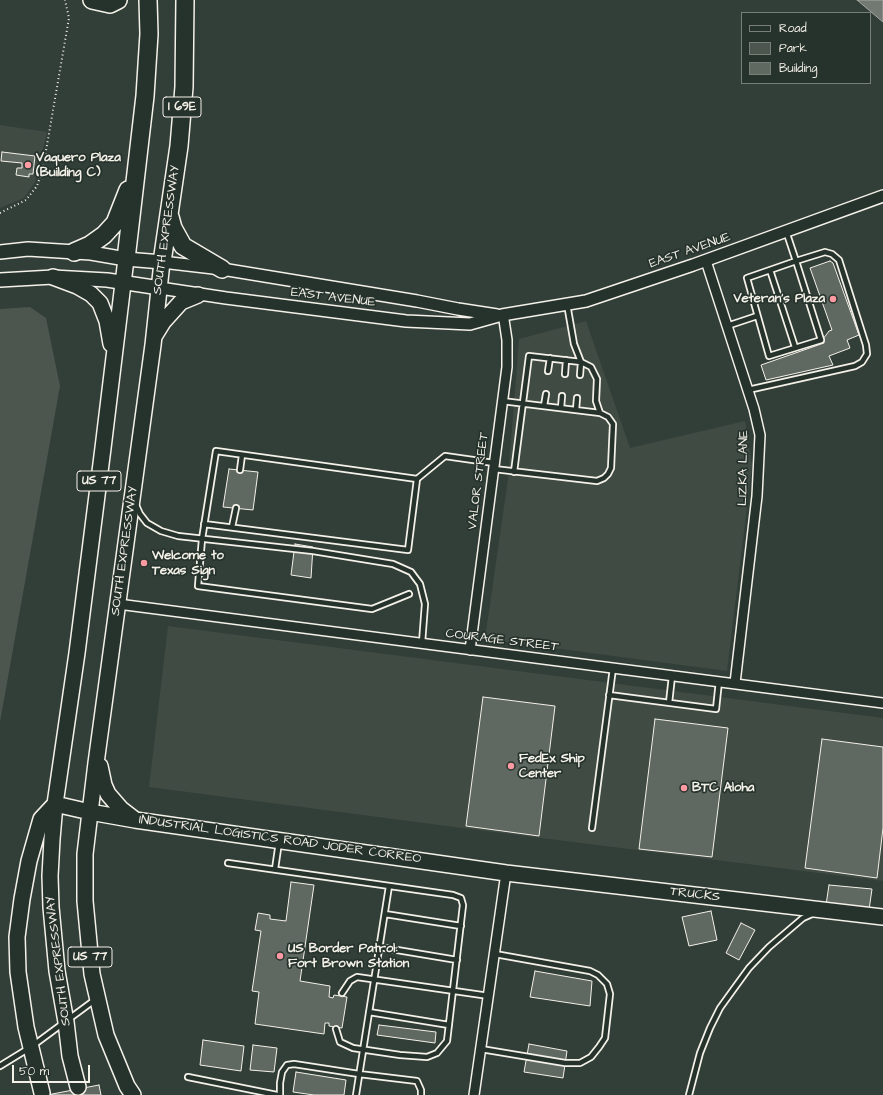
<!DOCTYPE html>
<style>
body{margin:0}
#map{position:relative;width:883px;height:1095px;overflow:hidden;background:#323e38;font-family:"Architects Daughter",sans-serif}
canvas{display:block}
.legend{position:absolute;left:741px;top:12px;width:130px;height:72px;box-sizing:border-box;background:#26332d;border:1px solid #787f78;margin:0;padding:5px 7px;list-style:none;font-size:12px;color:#f4f1e8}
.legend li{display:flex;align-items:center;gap:8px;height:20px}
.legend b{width:20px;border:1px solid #787f78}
.scale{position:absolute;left:12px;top:1065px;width:78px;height:18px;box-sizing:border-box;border:2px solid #f4f1e8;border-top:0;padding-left:5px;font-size:12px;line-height:14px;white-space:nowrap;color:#f4f1e8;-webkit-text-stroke:3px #26332d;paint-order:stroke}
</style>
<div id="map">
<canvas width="883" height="1095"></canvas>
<ul class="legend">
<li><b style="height:5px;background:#26332d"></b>Road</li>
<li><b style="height:11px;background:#4c564f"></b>Park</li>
<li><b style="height:11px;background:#5f6861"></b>Building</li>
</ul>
<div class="scale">50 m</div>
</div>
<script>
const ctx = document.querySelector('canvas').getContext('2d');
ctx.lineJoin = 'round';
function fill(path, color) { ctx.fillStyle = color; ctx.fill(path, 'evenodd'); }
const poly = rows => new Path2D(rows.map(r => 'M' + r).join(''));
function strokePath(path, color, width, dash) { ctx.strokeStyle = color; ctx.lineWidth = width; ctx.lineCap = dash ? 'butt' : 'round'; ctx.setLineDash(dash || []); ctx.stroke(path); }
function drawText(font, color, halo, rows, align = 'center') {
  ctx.font = font + ' "Architects Daughter",sans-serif'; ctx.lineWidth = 3.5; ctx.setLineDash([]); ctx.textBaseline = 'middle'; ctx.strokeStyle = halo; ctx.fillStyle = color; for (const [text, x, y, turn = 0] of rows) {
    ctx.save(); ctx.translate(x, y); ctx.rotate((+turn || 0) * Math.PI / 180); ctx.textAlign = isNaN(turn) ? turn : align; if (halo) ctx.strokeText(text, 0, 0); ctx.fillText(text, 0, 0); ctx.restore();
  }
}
fill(poly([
 [0,125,47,132,35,182,24,198,0,208],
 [586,321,630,448,745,421,752,466,727,671,485,639,508,479,519,339],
 [168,626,883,718,883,881,462,828,149,787]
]), '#404b44');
fill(poly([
 [30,307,46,318,60,386,0,722,0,309]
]), '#4c564f');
const water = poly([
 [857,0,883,0,883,22,857,0]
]);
fill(water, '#727972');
strokePath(water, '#a6a9a1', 1);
const building = poly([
 [2,152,35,156,33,174,29,174,29,177,16,175,17,168,22,168,22,163,1,161,2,152],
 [830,261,833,263,859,335,847,340,850,348,829,356,833,365,766,380,761,365,824,343,823,339,829,331,832,330,810,268,830,261],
 [229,469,258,472,253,510,223,507,229,469],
 [295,544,313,547,311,578,291,575,295,544],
 [483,697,555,706,539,836,466,826,483,697],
 [655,719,728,728,712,857,639,849,655,719],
 [822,739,883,747,883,828,877,878,805,868,822,739],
 [291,882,314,885,300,981,330,986,329,997,333,998,334,995,347,997,342,1028,329,1026,329,1023,325,1023,324,1034,255,1024,259,992,252,991,261,931,255,930,258,913,270,915,270,919,286,921,291,882],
 [829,885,872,889,869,910,826,905,829,885],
 [711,911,717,940,689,946,682,917,711,911],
 [741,923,755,930,739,960,726,953,741,923],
 [535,971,592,981,590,1006,530,997,535,971],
 [379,1025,436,1032,435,1043,377,1035,379,1025],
 [203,1040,244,1046,241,1071,200,1065,203,1040],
 [529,1044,567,1051,563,1078,524,1072,529,1044],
 [253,1045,277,1048,274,1072,250,1070,253,1045],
 [296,1072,346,1080,344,1095,314,1095,293,1092,296,1072],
 [99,1085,101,1095,47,1095,99,1085]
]);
fill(building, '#5f6861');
strokePath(building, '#f4f1e8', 1);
const service = poly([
 [770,270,795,347],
 [727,326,757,316],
 [548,371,550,358],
 [565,374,566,360],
 [748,390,855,366,862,362,867,354,866,345,839,260,832,254,825,252,796,261,747,278,769,356,821,340,796,261,786,231],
 [502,401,600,413],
 [544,406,546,394],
 [561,408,562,396],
 [576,410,577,398],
 [494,469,597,481,604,478,608,474,611,468,613,424,608,417,600,413,596,401,597,379,591,367,581,362,574,344,567,304],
 [240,470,242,455],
 [514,472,529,356,581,362,580,375],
 [136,505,140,514,147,523,161,531,178,536,313,551,393,564,411,572,420,584,425,604,422,643],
 [204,524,408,550,417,479],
 [232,527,236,508],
 [409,594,372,609,198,586,202,539,216,451,417,479,445,456,494,463],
 [609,695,716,709,719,681],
 [669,703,672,676],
 [592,828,613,668],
 [228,863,453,895,461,898,463,905,447,1041,437,1053,427,1057,400,1055,353,1048,340,1042,336,1029],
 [275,869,279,842],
 [385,914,461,926],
 [379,947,457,960],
 [342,993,350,981,357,977,489,996],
 [369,1012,449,1025],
 [481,1049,565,1063,580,1063,591,1057,599,1047,605,1038,610,994,607,984,598,975,590,971,495,954],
 [0,1066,31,1047,96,999],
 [188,1077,277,1095],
 [280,1095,280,1083,282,1072,287,1065,294,1064,359,1074,417,1081,421,1090,421,1095],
 [356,1095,389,886],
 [689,1095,700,1053,710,1028,720,1008,733,990,749,968,769,947,803,918,812,914]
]);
const minor = poly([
 [706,261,754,409,760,435,757,496,735,683],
 [118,604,883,703],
 [470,650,507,367,507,340,504,320,502,315],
 [474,1095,506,873]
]);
const tertiary = poly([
 [162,262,222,269,417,301,458,309,497,315],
 [160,288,226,298,406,321,470,324,502,315,586,301,693,265,883,196]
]);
const secondary = poly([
 [0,252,28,249,91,253,126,259,162,262],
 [0,280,53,277,107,280,160,288]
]);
const trunk = poly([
 [53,277,77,286,91,294,100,303,107,321,111,344],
 [155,335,163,322,181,302,198,295],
 [100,766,104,785,108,794,121,809,134,819],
 [55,804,90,812,135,820,506,873,883,917],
 [78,1087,70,1056,66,1022,57,971,51,907,50,876,52,839,55,804,77,653,103,448,126,259],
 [42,1093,26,1027,18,972,17,937,22,899,29,861,41,819,55,804],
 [133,1095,127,1086,106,1035,92,974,85,901,85,854,96,763,153,345,162,262]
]);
const motorway = poly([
 [92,0,110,4,118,0],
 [170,217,173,228,183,246,222,269],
 [74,252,90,245,104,235,115,223,128,190],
 [126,259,145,96,149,34,148,0],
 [162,262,179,146,184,87,185,0]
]);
strokePath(service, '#f4f1e8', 8);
strokePath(minor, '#f4f1e8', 12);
strokePath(tertiary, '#f4f1e8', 14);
strokePath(secondary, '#f4f1e8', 16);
strokePath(trunk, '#f4f1e8', 18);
strokePath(motorway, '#f4f1e8', 20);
strokePath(poly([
 [0,213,26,200,37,186,43,168,69,18,65,0]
]), '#f4f1e8', 2, [1, 3]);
strokePath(service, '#26332d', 4.5);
strokePath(minor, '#26332d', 9);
strokePath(tertiary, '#26332d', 11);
strokePath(secondary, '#26332d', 13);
strokePath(trunk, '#26332d', 15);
strokePath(motorway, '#26332d', 17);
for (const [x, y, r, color] of [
 [28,165,4,"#ff9aa2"],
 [833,299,4,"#ff9aa2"],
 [144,563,4,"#ff9aa2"],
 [511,766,4,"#ff9aa2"],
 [684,788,4,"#ff9aa2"],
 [280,956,4,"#ff9aa2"]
]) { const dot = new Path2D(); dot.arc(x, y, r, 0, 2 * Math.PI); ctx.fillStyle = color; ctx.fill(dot); strokePath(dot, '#26332d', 1.5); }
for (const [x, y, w] of [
 [182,107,38],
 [99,481,44],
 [90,957,44]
]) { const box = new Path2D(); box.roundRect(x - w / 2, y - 10, w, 20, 3); ctx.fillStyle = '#26332d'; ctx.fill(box); strokePath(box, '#f4f1e8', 1); }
drawText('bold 12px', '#f4f1e8', null, [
 ["I 69E",182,107],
 ["US 77",99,481],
 ["US 77",90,957]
]);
drawText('bold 13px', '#f4f1e8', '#26332d', [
 ["Vaquero Plaza",36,158],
 ["(Building C)",36,173],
 ["Veteran's Plaza",825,299,"right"],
 ["Welcome to",152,556],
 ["Texas Sign",152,571],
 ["FedEx Ship",519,759],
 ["Center",519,774],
 ["BTC Aloha",692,788],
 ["US Border Patrol:",288,949],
 ["Fort Brown Station",288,964]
], 'left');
drawText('13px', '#f4f1e8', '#26332d', [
 ["SOUTH EXPRESSWAY",167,230,-82],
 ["EAST AVENUE",690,251,-19],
 ["EAST AVENUE",333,298,7],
 ["LIZKA LANE",744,468,-89],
 ["VALOR STREET",479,481,-83],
 ["SOUTH EXPRESSWAY",125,551,-82],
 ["COURAGE STREET",502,641,7],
 ["INDUSTRIAL LOGISTICS ROAD JODER CORREO",280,840,8],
 ["TRUCKS",695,895,7],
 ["SOUTH EXPRESSWAY",59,961,-97]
]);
</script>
